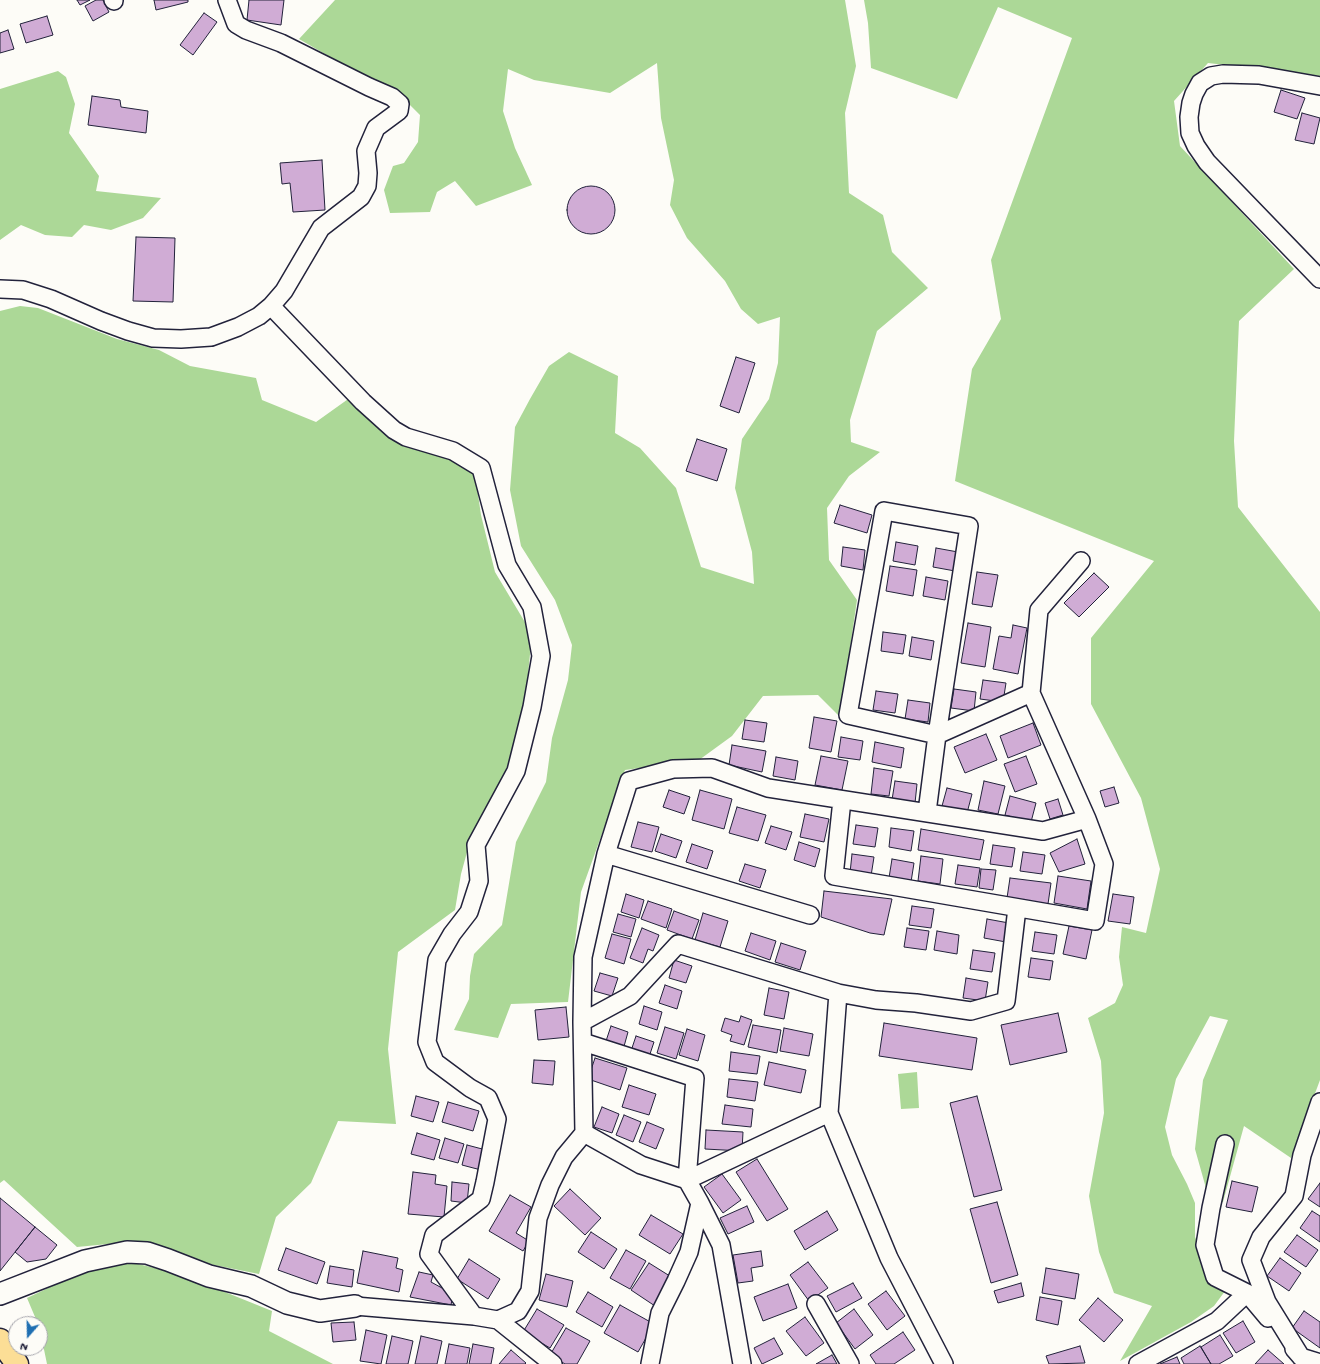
<!DOCTYPE html>
<style>
body{margin:0}
#map{position:relative;width:1320px;height:1364px;overflow:hidden;background:#fdfcf7;font-family:"Gochi Hand",sans-serif}
canvas{display:block}
.north{position:absolute;left:8px;top:1316px;width:40px;height:40px;box-sizing:border-box;background:#fdfcf7;border:1px solid #a5a5ac;border-radius:50%;rotate:200deg;font-size:11px;font-weight:700;line-height:16px;text-align:center;color:#22223b}
.north::after{content:'';display:block;margin:auto;width:14px;height:18px;background:#1f6fb2;clip-path:polygon(50% 0,100% 100%,50% 72%,0 100%)}
</style>
<div id="map">
<canvas width="1320" height="1364"></canvas>
<div class="north">N</div>
</div>
<script>
const ctx = document.querySelector('canvas').getContext('2d');
ctx.lineJoin = 'round';
function fill(path, color) { ctx.fillStyle = color; ctx.fill(path, 'evenodd'); }
const poly = rows => new Path2D(rows.map(r => 'M' + r).join(''));
function strokePath(path, color, width, dash) { ctx.strokeStyle = color; ctx.lineWidth = width; ctx.lineCap = dash ? 'butt' : 'round'; ctx.setLineDash(dash || []); ctx.stroke(path); }
fill(poly([
 [335,0,845,0,856,66,845,113,849,193,883,215,892,252,928,288,877,331,850,420,851,442,880,452,849,476,827,508,829,560,857,600,840,717,818,695,763,696,732,736,699,760,625,770,581,892,568,1002,511,1004,498,1038,454,1030,469,999,470,976,474,954,502,925,516,842,546,782,552,738,568,680,572,645,555,600,521,546,510,490,515,427,530,399,549,366,569,352,618,376,615,433,640,448,676,488,701,567,754,584,752,552,735,488,742,439,769,399,778,363,780,317,758,324,741,309,725,281,687,238,670,205,674,180,661,118,657,63,610,93,534,80,508,69,503,111,515,148,532,185,476,206,455,181,437,192,430,212,390,213,384,190,393,166,404,163,418,142,420,115,406,101,299,39],
 [864,0,1320,0,1320,76,1208,63,1174,101,1180,146,1294,269,1239,321,1234,441,1238,507,1320,612,1320,1080,1291,1158,1244,1126,1223,1202,1211,1206,1195,1149,1203,1080,1228,1020,1210,1016,1176,1079,1165,1127,1172,1155,1187,1184,1195,1203,1195,1237,1207,1262,1228,1287,1214,1306,1191,1322,1120,1361,1152,1306,1114,1293,1099,1252,1089,1196,1104,1113,1101,1061,1088,1018,1115,1003,1123,985,1119,957,1122,927,1146,933,1160,869,1141,798,1091,704,1091,638,1154,561,955,481,972,369,1001,319,991,260,1072,38,998,7,957,99,871,68,868,23],
 [58,71,66,77,75,104,69,133,99,176,96,191,161,198,143,218,111,230,84,225,72,237,45,235,21,225,0,240,0,89],
 [20,306,38,308,117,339,159,350,190,366,256,378,262,400,316,422,351,397,451,457,475,474,481,515,495,572,532,634,523,725,495,798,472,834,461,874,455,910,398,952,388,1049,396,1124,338,1121,311,1183,276,1217,259,1274,184,1259,139,1241,77,1247,4,1180,0,1183,0,311],
 [917,1072,919,1108,901,1109,898,1074],
 [130,1262,167,1271,225,1292,272,1311,269,1331,333,1364,47,1364,40,1330,40,1324,38,1324,27,1298,82,1272]
]), '#acd897');
const building = poly([
 [77,0,90,0,80,5,77,0],
 [96,0,103,0,109,12,93,21,85,6,96,0],
 [154,0,188,0,188,2,156,10,154,0],
 [249,0,284,0,281,25,247,20,249,0],
 [204,13,217,22,193,55,180,45,204,13],
 [47,16,53,35,26,43,20,24,47,16],
 [8,30,14,49,0,53,0,33,8,30],
 [1281,90,1305,98,1297,119,1274,112,1281,90],
 [92,96,120,100,121,107,148,111,146,133,88,125,92,96],
 [1302,113,1320,118,1314,144,1295,140,1302,113],
 [322,160,325,210,293,212,290,183,282,184,280,163,322,160],
 '567 210a24 24 0 1 1 48 0a24 24 0 1 1-48 0Z',
 [136,237,175,238,173,302,133,301,136,237],
 [736,357,755,363,739,413,720,406,736,357],
 [697,439,727,449,717,481,686,471,697,439],
 [840,505,872,515,867,533,834,523,840,505],
 [896,542,918,546,915,565,893,561,896,542],
 [843,547,865,550,863,570,841,566,843,547],
 [936,548,958,552,955,571,933,567,936,548],
 [890,566,917,570,913,596,886,591,890,566],
 [977,572,998,575,992,607,972,604,977,572],
 [1094,573,1109,587,1079,617,1064,603,1094,573],
 [926,577,948,581,945,600,923,596,926,577],
 [968,623,991,627,985,667,961,663,968,623],
 [1013,625,1027,628,1018,674,993,669,999,636,1011,638,1013,625],
 [883,632,906,635,903,654,881,651,883,632],
 [912,637,934,641,931,660,909,656,912,637],
 [983,680,1006,683,1003,702,980,699,983,680],
 [954,689,976,692,974,711,951,708,954,689],
 [876,691,898,694,895,713,873,710,876,691],
 [908,700,930,703,928,722,905,719,908,700],
 [814,717,837,721,831,752,809,748,814,717],
 [745,720,767,723,764,742,742,739,745,720],
 [1033,723,1041,745,1008,758,1000,736,1033,723],
 [986,734,997,760,965,773,954,747,986,734],
 [841,737,863,741,860,760,838,757,841,737],
 [875,742,904,748,901,768,872,762,875,742],
 [732,745,766,751,762,772,729,765,732,745],
 [821,756,848,761,842,790,815,785,821,756],
 [1026,756,1037,784,1015,792,1004,764,1026,756],
 [776,757,798,761,795,780,773,776,776,757],
 [874,768,893,771,889,796,871,794,874,768],
 [895,781,917,784,915,803,892,800,895,781],
 [984,781,1005,786,998,814,978,810,984,781],
 [1114,787,1119,803,1105,807,1100,791,1114,787],
 [947,788,972,794,967,813,942,806,947,788],
 [669,790,690,797,684,814,663,807,669,790],
 [700,790,732,799,724,829,692,820,700,790],
 [1010,796,1036,803,1031,822,1005,815,1010,796],
 [1058,799,1063,815,1050,819,1045,803,1058,799],
 [737,807,766,815,758,841,729,833,737,807],
 [805,814,829,819,824,842,800,837,805,814],
 [638,822,659,827,652,852,631,847,638,822],
 [856,825,878,828,875,847,853,844,856,825],
 [771,826,792,832,786,850,765,843,771,826],
 [891,828,914,831,911,851,889,847,891,828],
 [921,829,984,840,980,860,918,850,921,829],
 [661,834,682,841,676,858,655,851,661,834],
 [1077,839,1085,864,1059,872,1050,853,1077,839],
 [799,842,820,849,815,867,794,860,799,842],
 [692,844,713,851,707,869,686,862,692,844],
 [993,845,1015,848,1012,867,990,864,993,845],
 [1023,852,1045,855,1042,874,1020,871,1023,852],
 [852,854,874,857,871,876,850,873,852,854],
 [921,856,943,859,940,884,918,881,921,856],
 [892,859,914,863,911,882,889,878,892,859],
 [745,864,766,870,760,888,739,881,745,864],
 [958,865,980,868,977,887,955,884,958,865],
 [981,869,996,870,993,890,979,888,981,869],
 [1058,876,1091,881,1087,909,1054,903,1058,876],
 [1010,878,1051,883,1048,904,1007,898,1010,878],
 [824,891,892,899,884,935,870,933,821,917,824,891],
 [626,894,644,900,639,918,621,912,626,894],
 [1113,894,1134,897,1130,924,1108,921,1113,894],
 [648,901,672,909,666,928,641,919,648,901],
 [912,906,934,909,931,928,909,925,912,906],
 [674,911,699,920,692,939,667,930,674,911],
 [703,913,728,921,720,947,695,940,703,913],
 [618,914,636,919,631,937,613,932,618,914],
 [987,919,1009,923,1006,942,984,938,987,919],
 [1069,926,1092,930,1086,959,1063,954,1069,926],
 [642,928,659,935,653,951,648,949,643,963,630,958,642,928],
 [907,928,929,931,926,950,904,947,907,928],
 [937,931,959,935,957,954,934,950,937,931],
 [1035,932,1057,935,1054,954,1032,951,1035,932],
 [751,933,776,941,770,960,745,951,751,933],
 [612,934,631,939,624,964,605,958,612,934],
 [781,943,806,951,800,970,775,962,781,943],
 [973,950,995,953,992,972,970,969,973,950],
 [1031,958,1053,961,1050,980,1028,977,1031,958],
 [674,960,692,966,686,983,669,978,674,960],
 [600,973,618,978,612,996,594,991,600,973],
 [966,978,988,982,985,1001,963,998,966,978],
 [665,985,682,991,677,1009,659,1003,665,985],
 [769,988,789,992,784,1019,764,1015,769,988],
 [644,1006,662,1012,657,1030,639,1024,644,1006],
 [566,1007,569,1037,538,1040,535,1010,566,1007],
 [1058,1013,1067,1052,1010,1065,1001,1025,1058,1013],
 [741,1016,752,1020,744,1045,730,1041,732,1035,721,1031,725,1018,739,1022,741,1016],
 [884,1023,977,1038,972,1070,879,1056,884,1023],
 [753,1025,781,1030,777,1053,748,1047,753,1025],
 [611,1026,628,1032,623,1050,605,1044,611,1026],
 [665,1027,684,1033,676,1059,657,1053,665,1027],
 [784,1028,813,1034,809,1056,780,1051,784,1028],
 [687,1029,705,1035,698,1061,679,1055,687,1029],
 [636,1036,654,1042,648,1060,630,1054,636,1036],
 [731,1052,760,1056,757,1074,729,1071,731,1052],
 [595,1058,627,1068,620,1090,588,1079,595,1058],
 [534,1060,555,1061,553,1085,532,1083,534,1060],
 [769,1062,806,1070,801,1093,764,1085,769,1062],
 [729,1079,758,1082,755,1101,727,1097,729,1079],
 [629,1085,656,1094,649,1115,622,1107,629,1085],
 [416,1096,439,1102,433,1122,411,1116,416,1096],
 [977,1096,1002,1190,974,1197,950,1103,977,1096],
 [448,1102,479,1111,473,1131,442,1122,448,1102],
 [725,1105,753,1109,751,1127,722,1124,725,1105],
 [602,1107,619,1114,612,1133,594,1127,602,1107],
 [624,1115,641,1122,633,1142,616,1135,624,1115],
 [647,1122,664,1129,656,1149,639,1142,647,1122],
 [706,1130,743,1132,742,1151,705,1149,706,1130],
 [417,1133,440,1140,434,1160,411,1154,417,1133],
 [445,1138,464,1144,458,1163,439,1158,445,1138],
 [467,1145,486,1150,481,1170,462,1165,467,1145],
 [757,1159,788,1209,767,1221,736,1172,757,1159],
 [413,1172,436,1175,435,1184,447,1186,444,1217,408,1214,413,1172],
 [722,1174,741,1200,723,1213,704,1187,722,1174],
 [1232,1181,1258,1187,1252,1212,1226,1207,1232,1181],
 [452,1182,469,1184,467,1203,451,1201,452,1182],
 [1320,1183,1320,1207,1308,1199,1320,1183],
 [570,1189,601,1218,585,1235,554,1206,570,1189],
 [510,1195,531,1207,516,1233,529,1241,523,1251,489,1231,510,1195],
 [0,1198,35,1227,0,1271,0,1198],
 [997,1202,1018,1275,991,1283,970,1209,997,1202],
 [747,1206,754,1222,728,1234,720,1218,747,1206],
 [827,1211,838,1230,805,1250,794,1231,827,1211],
 [1312,1211,1320,1216,1320,1242,1300,1228,1312,1211],
 [651,1215,683,1234,670,1254,639,1235,651,1215],
 [35,1227,57,1245,46,1259,27,1262,15,1252,35,1227],
 [591,1232,617,1249,604,1269,578,1252,591,1232],
 [1297,1235,1318,1250,1306,1267,1284,1252,1297,1235],
 [286,1248,325,1262,317,1284,278,1270,286,1248],
 [626,1250,646,1261,630,1289,610,1278,626,1250],
 [363,1251,398,1258,396,1268,403,1270,399,1292,357,1283,363,1251],
 [761,1251,763,1266,751,1268,753,1281,738,1283,733,1255,761,1251],
 [1280,1258,1301,1273,1289,1291,1267,1276,1280,1258],
 [469,1259,500,1279,488,1299,457,1279,469,1259],
 [808,1262,828,1288,809,1301,790,1275,808,1262],
 [649,1263,673,1278,655,1306,631,1290,649,1263],
 [330,1266,354,1270,352,1287,327,1283,330,1266],
 [1046,1268,1079,1274,1075,1299,1042,1293,1046,1268],
 [419,1272,433,1275,431,1282,453,1294,451,1305,410,1297,419,1272],
 [546,1274,573,1281,567,1307,539,1300,546,1274],
 [853,1283,862,1298,836,1312,827,1296,853,1283],
 [1021,1283,1024,1296,998,1303,994,1291,1021,1283],
 [788,1284,797,1308,763,1321,754,1297,788,1284],
 [886,1291,905,1316,887,1330,868,1304,886,1291],
 [588,1292,613,1307,602,1327,576,1312,588,1292],
 [1040,1297,1062,1301,1058,1325,1036,1320,1040,1297],
 [1098,1298,1123,1320,1104,1342,1079,1320,1098,1298],
 [620,1305,654,1324,638,1352,604,1333,620,1305],
 [537,1309,564,1325,550,1348,523,1332,537,1309],
 [854,1309,873,1335,855,1349,836,1323,854,1309],
 [1304,1311,1320,1322,1320,1348,1292,1328,1304,1311],
 [805,1317,824,1343,806,1356,786,1331,805,1317],
 [1243,1321,1255,1342,1236,1353,1223,1333,1243,1321],
 [354,1322,356,1340,333,1342,331,1323,354,1322],
 [566,1328,590,1341,577,1364,565,1364,550,1355,566,1328],
 [366,1330,387,1335,381,1364,360,1361,366,1330],
 [903,1332,915,1350,894,1364,876,1364,870,1355,903,1332],
 [1220,1335,1233,1356,1219,1364,1211,1364,1201,1347,1220,1335],
 [392,1336,413,1341,408,1364,386,1364,392,1336],
 [421,1336,442,1341,437,1364,415,1364,421,1336],
 [774,1338,783,1354,762,1364,754,1348,774,1338],
 [449,1344,470,1348,467,1364,445,1364,449,1344],
 [473,1344,494,1348,491,1364,469,1364,473,1344],
 [1080,1346,1085,1363,1049,1364,1046,1356,1080,1346],
 [1200,1346,1211,1364,1184,1364,1181,1358,1200,1346],
 [511,1350,526,1363,525,1364,499,1364,511,1350],
 [1268,1350,1284,1364,1255,1364,1268,1350],
 [832,1355,837,1364,816,1364,832,1355],
 [1177,1357,1180,1364,1160,1364,1177,1357]
]);
fill(building, '#d0acd5');
strokePath(building, '#22223b', 1);
const minor = poly([
 [113,0,114,1],
 [1320,86,1259,75,1223,74,1211,76,1200,83,1194,94,1191,103,1189,117,1190,133,1196,146,1207,162,1320,279],
 [0,289,23,290,51,299,101,321,128,331,153,338,181,339,211,337,238,327,259,316,271,306,284,291,321,228,361,197,367,186,368,173,366,151,376,128,399,111,400,104,392,97,369,87,281,43,246,30,236,24,227,0],
 [271,306,363,402,394,430,406,437,453,451,481,468,507,565,532,607,541,656,532,707,516,771,476,845,479,881,469,912,452,934,437,960,427,1042,435,1062,470,1088,488,1098,497,1119,485,1182,481,1199,434,1235,429,1254,474,1316],
 [842,800,834,876,1095,921,1104,864,1087,819,1031,693,1039,610,1081,561],
 [927,812,937,735,969,526,884,511,848,715,937,735,1031,693],
 [606,854,810,915],
 [838,993,829,1113,889,1258,944,1364],
 [582,1022,630,996,678,944,838,993,876,1000,916,1003,971,1011,1006,1001,1017,908],
 [583,1042,695,1078,687,1180,700,1203,721,1245,742,1364],
 [829,1113,687,1180,641,1165,584,1133,582,1022,583,957,606,854,629,781,673,769,712,768,768,788,1043,831,1087,819],
 [1225,1144,1211,1208,1205,1245,1215,1277,1247,1293,1268,1318],
 [816,1304,850,1364],
 [355,1306,474,1316,498,1320,518,1311,530,1291,538,1218,550,1185,564,1157,584,1133],
 [498,1320,553,1364],
 [1294,1349,1301,1357,1320,1363],
 [1301,1357,1267,1302,1251,1260,1261,1237,1294,1196,1302,1155,1320,1102],
 [650,1364,660,1313,676,1281,689,1252,700,1203],
 [1138,1364,1217,1321,1247,1293]
]);
const tertiary = poly([
 [0,1294,85,1261,127,1252,147,1253,168,1260,209,1276,251,1286,287,1303,320,1311,355,1306]
]);
const primary = poly([
 [0,1340,17,1364]
]);
strokePath(minor, '#22223b', 20);
strokePath(tertiary, '#22223b', 24);
strokePath(primary, '#22223b', 25);
strokePath(minor, '#fdfcf7', 17);
strokePath(tertiary, '#fdfcf7', 21);
strokePath(primary, '#fcde96', 22);
</script>
